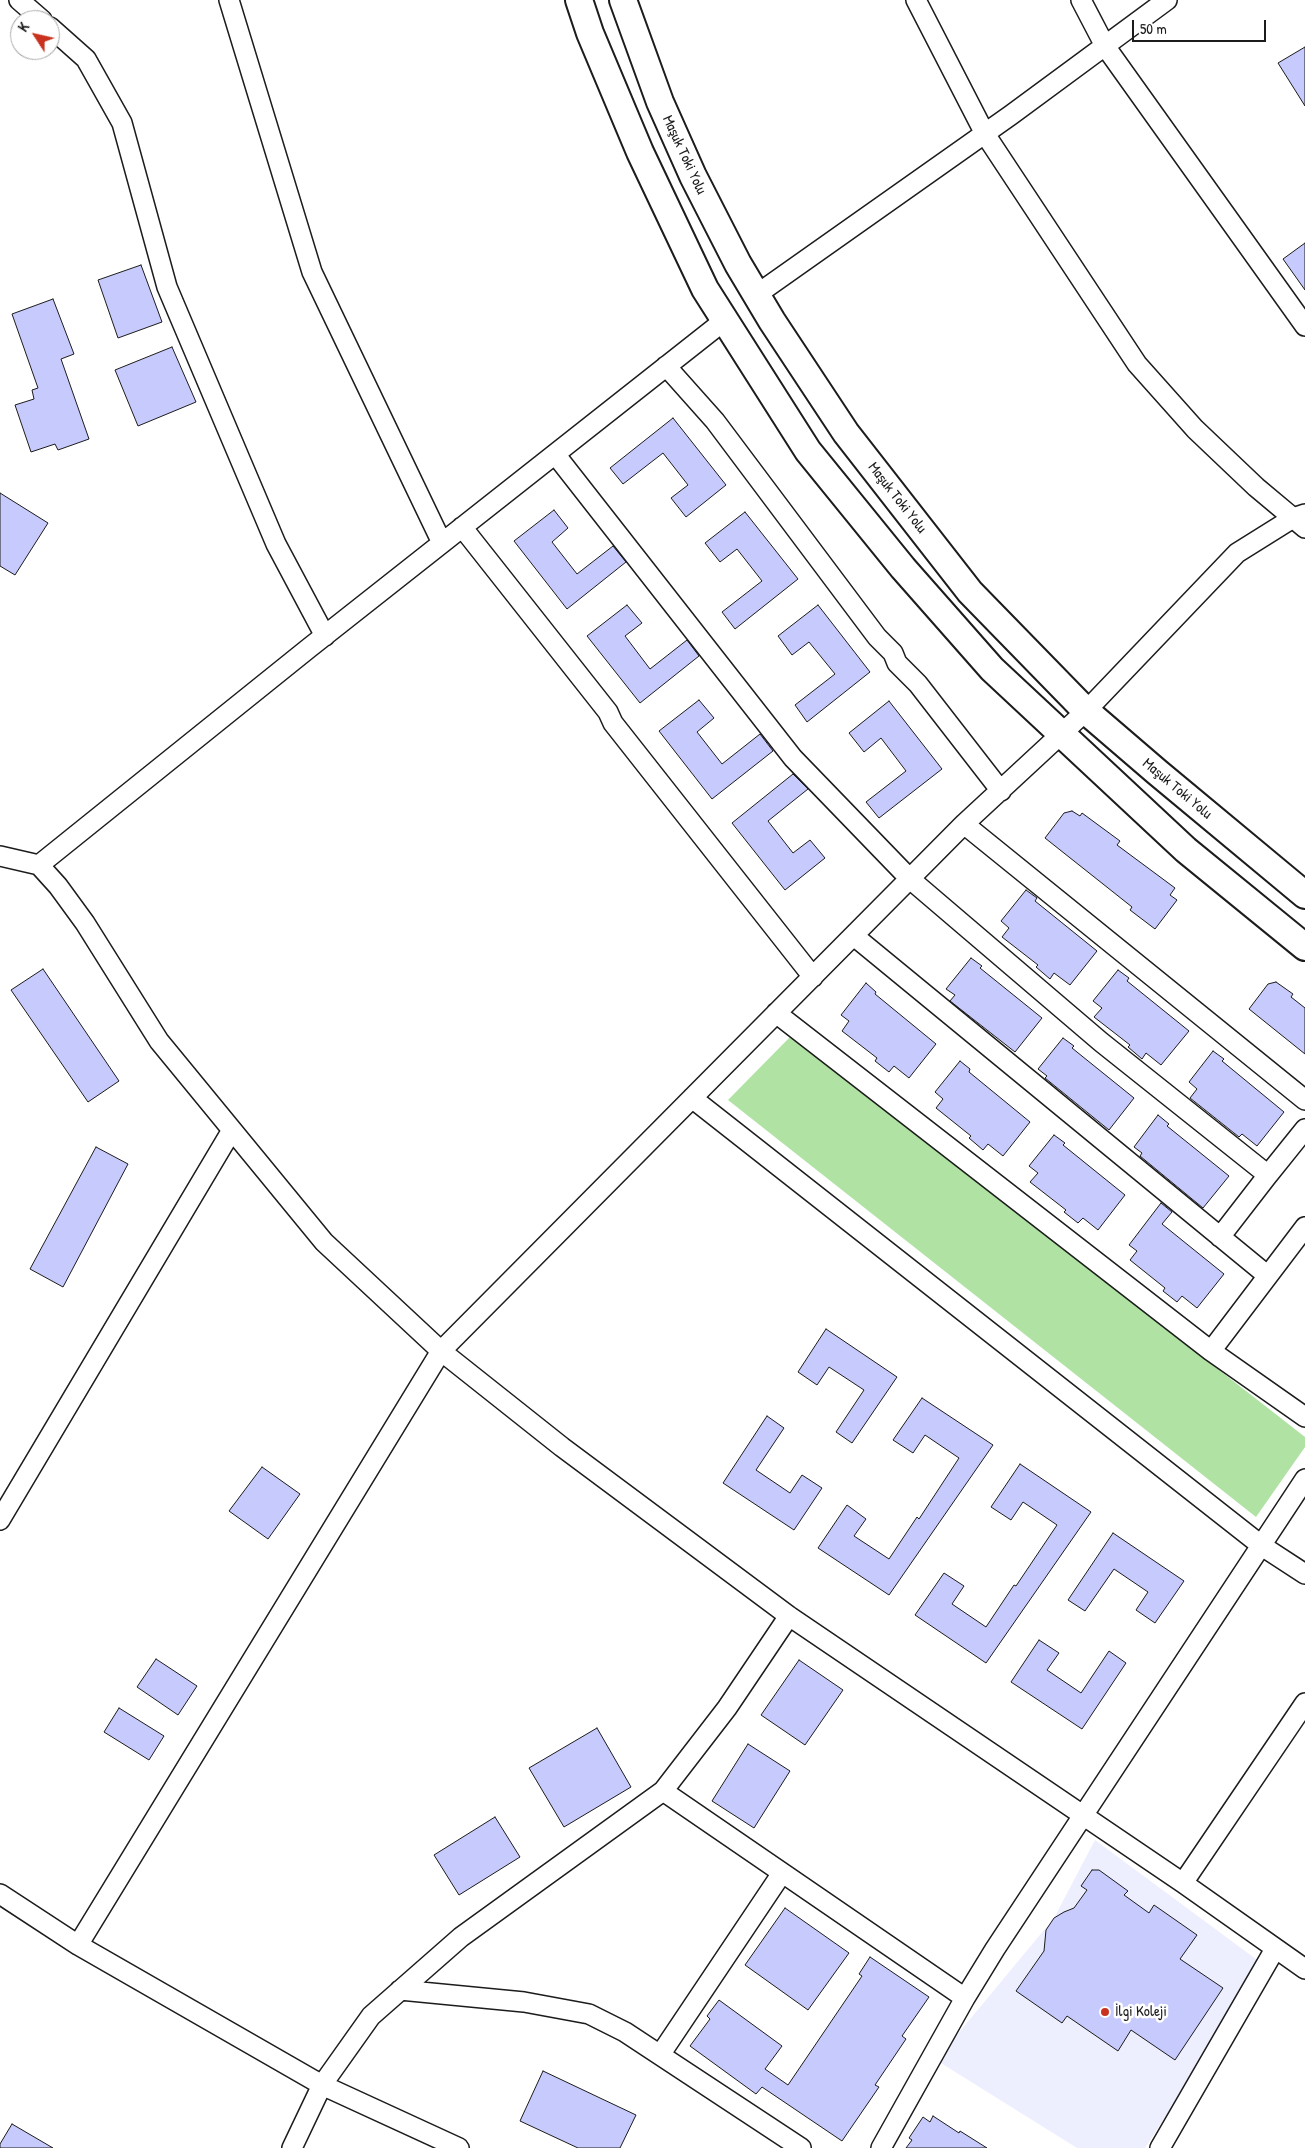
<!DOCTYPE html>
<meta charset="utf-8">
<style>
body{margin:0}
#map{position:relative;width:1305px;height:2148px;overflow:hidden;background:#fff;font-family:"Patrick Hand",sans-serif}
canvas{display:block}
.north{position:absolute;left:10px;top:10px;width:50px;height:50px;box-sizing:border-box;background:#fff;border:1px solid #a4a4a4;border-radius:50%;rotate:305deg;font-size:14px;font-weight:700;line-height:20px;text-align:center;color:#1c1c1c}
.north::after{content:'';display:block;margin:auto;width:18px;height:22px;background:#c8321e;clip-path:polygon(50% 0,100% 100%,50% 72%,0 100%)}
.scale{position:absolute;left:1132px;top:20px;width:134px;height:22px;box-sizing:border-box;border:2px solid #1c1c1c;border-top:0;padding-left:6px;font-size:15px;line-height:18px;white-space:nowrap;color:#1c1c1c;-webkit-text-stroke:4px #fff;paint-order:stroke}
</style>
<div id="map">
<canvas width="1305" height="2148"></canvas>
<div class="north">K</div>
<div class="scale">50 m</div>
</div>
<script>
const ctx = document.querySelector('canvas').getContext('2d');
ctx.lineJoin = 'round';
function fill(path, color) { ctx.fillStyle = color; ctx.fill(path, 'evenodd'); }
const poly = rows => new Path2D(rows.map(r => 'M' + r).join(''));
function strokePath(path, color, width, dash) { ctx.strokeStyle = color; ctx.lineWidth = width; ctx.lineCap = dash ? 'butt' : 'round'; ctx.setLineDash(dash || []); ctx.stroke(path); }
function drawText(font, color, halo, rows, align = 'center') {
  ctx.font = font + ' "Patrick Hand",sans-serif'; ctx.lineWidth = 5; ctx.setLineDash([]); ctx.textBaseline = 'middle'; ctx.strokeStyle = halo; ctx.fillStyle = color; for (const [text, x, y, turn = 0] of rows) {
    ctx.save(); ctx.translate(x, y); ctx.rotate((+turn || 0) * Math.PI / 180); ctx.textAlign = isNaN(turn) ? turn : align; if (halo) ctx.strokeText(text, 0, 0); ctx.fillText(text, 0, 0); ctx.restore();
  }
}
fill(poly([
 [1095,1840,1264,1965,1145,2148,1077,2148,936,2060,1054,1918]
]), '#eeeffe');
fill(poly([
 [791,1036,1305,1437,1305,1447,1256,1517,728,1100]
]), '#afe2a3');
const building = poly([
 [1305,47,1305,106,1278,63,1305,47],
 [1305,243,1305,290,1283,259,1305,243],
 [141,265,162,322,118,338,98,280,141,265],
 [53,299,74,354,61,359,89,439,58,450,55,444,31,452,15,405,34,399,32,390,38,388,12,314,53,299],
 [172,347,196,402,138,426,115,370,172,347],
 [673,418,726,485,686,517,671,498,688,485,663,453,623,484,610,468,673,418],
 [0,493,48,523,15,575,0,566,0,493],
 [554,510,568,528,552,542,577,574,613,546,626,562,567,609,514,541,554,510],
 [745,512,798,579,735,629,722,612,762,581,737,549,720,562,705,543,745,512],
 [627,605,642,623,625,636,650,669,687,640,699,656,640,703,587,636,627,605],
 [818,605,870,672,807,722,795,705,835,674,809,642,792,655,778,636,818,605],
 [699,700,714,718,697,732,722,764,760,734,773,751,712,799,659,731,699,700],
 [889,701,942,769,879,818,866,802,906,771,881,738,864,752,849,733,889,701],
 [793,774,808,789,768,821,793,853,810,840,825,858,785,890,732,823,793,774],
 [1072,811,1080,816,1082,813,1120,841,1117,845,1175,888,1170,895,1177,900,1155,929,1130,910,1132,907,1045,838,1064,813,1072,811],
 [1026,890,1037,898,1035,901,1097,951,1070,985,1054,973,1050,979,1036,967,1038,965,1002,937,1009,928,1001,921,1026,890],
 [971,958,982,966,980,968,1042,1018,1015,1052,950,1001,955,995,946,989,971,958],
 [43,969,119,1081,88,1102,11,990,43,969],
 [1118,970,1129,978,1127,981,1189,1031,1161,1065,1146,1053,1142,1059,1128,1047,1130,1045,1094,1017,1102,1008,1093,1001,1118,970],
 [1276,982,1293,994,1291,997,1305,1008,1305,1054,1249,1009,1268,984,1276,982],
 [866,983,876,992,875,994,936,1044,909,1078,894,1066,889,1072,875,1061,877,1058,842,1031,849,1021,841,1015,866,983],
 [1063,1038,1074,1046,1072,1048,1134,1098,1109,1130,1045,1078,1047,1076,1038,1069,1063,1038],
 [1213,1051,1224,1059,1222,1061,1284,1112,1257,1146,1242,1134,1239,1137,1190,1098,1197,1089,1189,1082,1213,1051],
 [960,1061,970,1069,969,1072,1030,1122,1003,1156,988,1144,983,1150,969,1138,971,1136,936,1108,943,1099,935,1092,960,1061],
 [1158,1115,1169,1124,1167,1126,1229,1176,1203,1208,1140,1156,1142,1153,1134,1147,1158,1115],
 [1054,1135,1065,1143,1063,1145,1125,1195,1098,1230,1083,1218,1078,1223,1064,1212,1066,1210,1030,1182,1038,1173,1029,1166,1054,1135],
 [96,1147,128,1164,63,1287,30,1269,96,1147],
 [1161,1203,1172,1212,1162,1224,1224,1274,1197,1308,1182,1296,1177,1302,1163,1291,1165,1288,1130,1260,1137,1251,1129,1245,1161,1203],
 [826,1329,897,1377,852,1443,836,1432,864,1390,829,1367,817,1385,798,1372,826,1329],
 [922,1398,993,1445,889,1595,818,1548,847,1505,866,1519,854,1536,889,1559,917,1517,919,1519,959,1458,925,1435,913,1453,893,1440,922,1398],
 [767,1416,784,1428,756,1470,790,1493,802,1475,822,1488,794,1530,723,1483,767,1416],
 [1020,1464,1091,1512,986,1663,915,1615,944,1573,964,1586,952,1604,986,1627,1014,1585,1016,1586,1057,1525,1023,1502,1011,1520,991,1507,1020,1464],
 [262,1467,300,1494,268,1539,229,1511,262,1467],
 [1113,1533,1184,1581,1155,1623,1136,1610,1148,1592,1114,1569,1085,1611,1068,1600,1113,1533],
 [1039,1640,1059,1653,1047,1670,1081,1693,1109,1651,1126,1663,1082,1729,1011,1682,1039,1640],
 [156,1659,197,1686,178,1715,137,1687,156,1659],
 [799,1660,843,1690,805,1745,761,1715,799,1660],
 [119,1708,164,1736,149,1760,104,1732,119,1708],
 [597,1728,631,1787,564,1827,529,1768,597,1728],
 [748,1744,790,1771,754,1828,712,1801,748,1744],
 [495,1817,520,1857,459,1895,434,1855,495,1817],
 [1092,1870,1099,1870,1128,1891,1124,1895,1149,1913,1154,1905,1197,1935,1180,1959,1223,1988,1175,2060,1131,2030,1118,2051,1067,2016,1062,2023,1016,1991,1044,1951,1046,1930,1054,1918,1064,1912,1074,1908,1087,1890,1081,1886,1092,1870],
 [785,1908,849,1953,808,2010,745,1965,785,1908],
 [870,1957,929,1997,902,2036,906,2039,875,2085,879,2087,842,2141,762,2087,756,2094,690,2046,710,2019,707,2016,719,2000,782,2046,765,2069,788,2085,862,1976,859,1974,870,1957],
 [543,2071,636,2115,620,2148,578,2148,520,2121,543,2071],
 [933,2116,959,2133,960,2131,987,2148,906,2148,912,2140,909,2138,923,2117,930,2122,933,2116],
 [12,2124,53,2148,0,2148,0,2144,12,2124]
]);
fill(building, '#c7cafc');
strokePath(building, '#1c1c1c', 1);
const street = poly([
 [19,0,42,20],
 [229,0,312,272,442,543],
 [916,0,985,134,1137,364,1195,429,1256,487,1305,528],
 [1081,0,1105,46,1305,326],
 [50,27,86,59,122,123,167,287,276,544,325,636],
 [756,295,1011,115,1167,0],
 [666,366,715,421,877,637,893,653,897,663,918,684,1001,791],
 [555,454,793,758,910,879,1101,1042,1268,1175,1220,1237],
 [462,527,608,712,613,723,813,977],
 [964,824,1305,1100],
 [0,856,39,865,58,886,85,923,159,1041,324,1242,441,1351,562,1447,789,1616,1183,1883,1305,1969],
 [39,865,309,648,725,320],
 [854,936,1268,1276],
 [776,1013,1211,1351,1305,1417],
 [692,1098,1262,1546,1305,1574],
 [1268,1175,1305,1129],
 [1211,1351,1305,1227],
 [0,1520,232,1130],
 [663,1791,965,1998],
 [1183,1883,1305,1703],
 [0,1894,78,1945,322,2085,459,2148],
 [78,1945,441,1351,964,824,1086,711,1237,553,1293,518,1305,514],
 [400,1990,524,2002,589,2014,625,2032,801,2148],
 [660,2055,782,1873],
 [292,2148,322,2085,371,2016,461,1937,663,1791,727,1708,789,1616],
 [881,2148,965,1998,995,1949,1305,1479],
 [1160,2148,1275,1949]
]);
const secondary = poly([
 [579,0,590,33,640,152,705,289,808,451,903,568,992,669,1186,850,1305,947],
 [623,0,660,102,693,176,738,264,772,321,846,433,970,592,1086,711,1157,772,1305,895]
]);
strokePath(street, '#1c1c1c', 22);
strokePath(secondary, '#1c1c1c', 30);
strokePath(street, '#fff', 19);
strokePath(secondary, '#fff', 26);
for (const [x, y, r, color] of [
 [1105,2012,5,"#c8321e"]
]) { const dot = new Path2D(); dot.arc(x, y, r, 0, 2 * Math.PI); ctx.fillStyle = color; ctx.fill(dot); strokePath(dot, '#fff', 2); }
drawText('15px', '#1c1c1c', '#fff', [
 ["Maşuk Toki Yolu",684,155,65],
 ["Maşuk Toki Yolu",897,498,52],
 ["Maşuk Toki Yolu",1177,789,40]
]);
drawText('15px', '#1c1c1c', '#fff', [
 ["İlgi Koleji",1115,2012]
], 'left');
</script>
